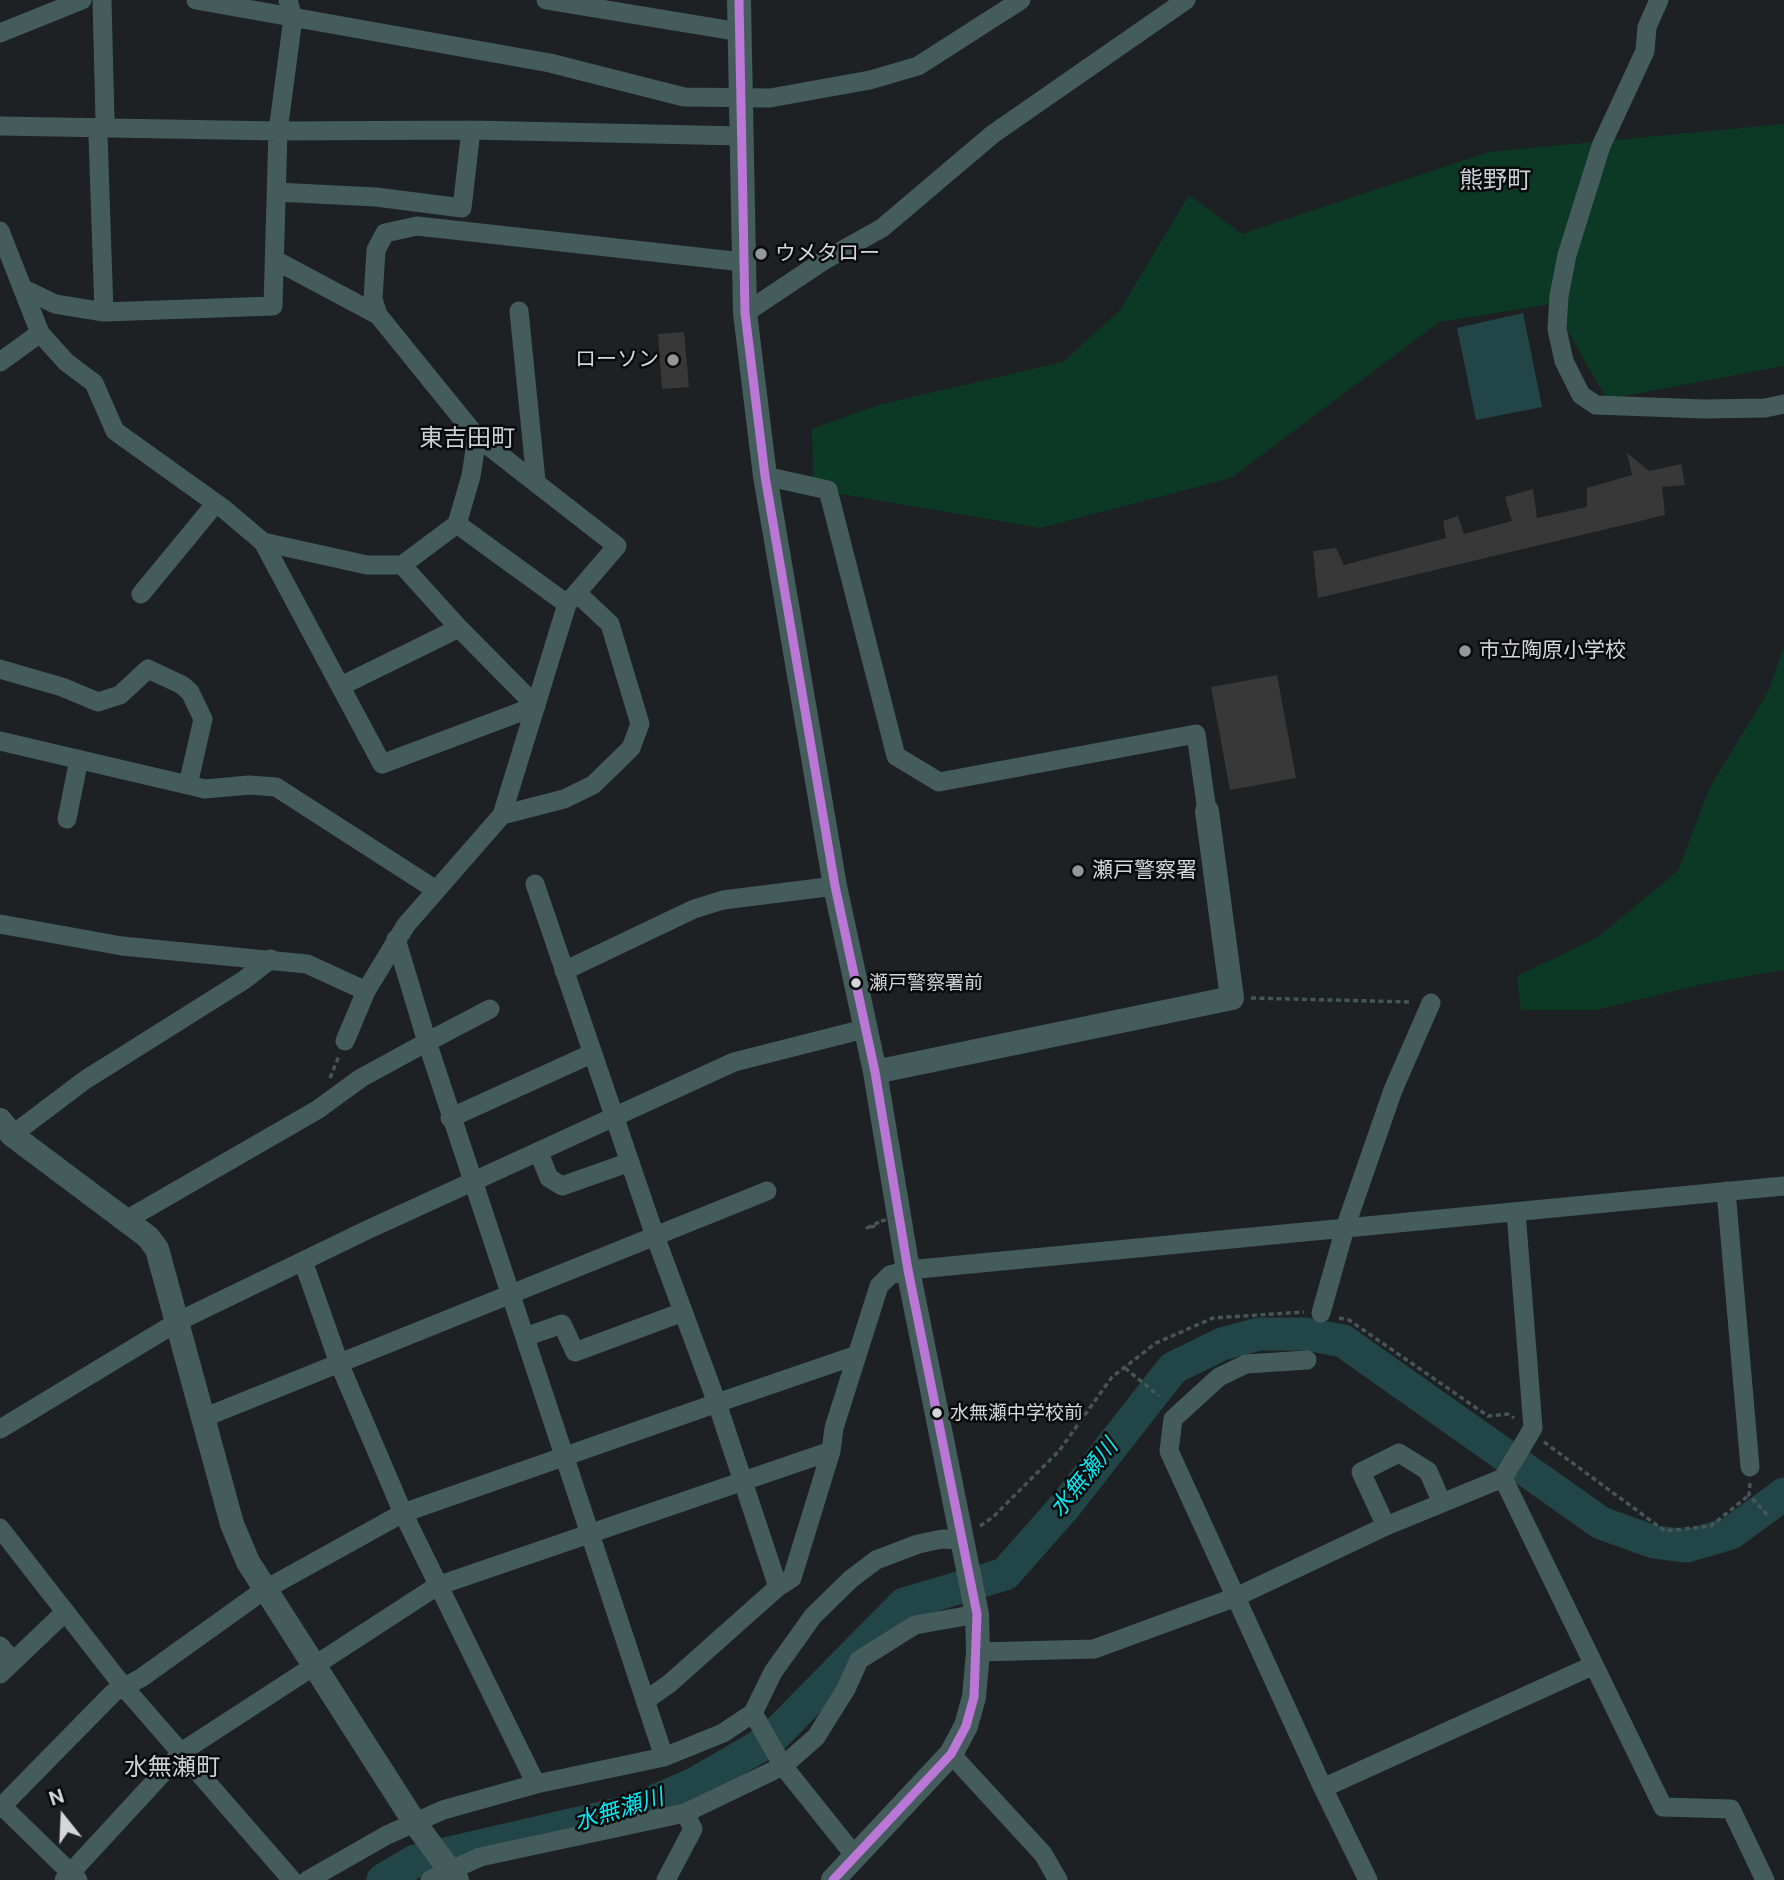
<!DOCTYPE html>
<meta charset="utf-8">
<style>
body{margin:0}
#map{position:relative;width:1784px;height:1880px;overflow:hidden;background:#1e2123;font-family:"Public Sans",sans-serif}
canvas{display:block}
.north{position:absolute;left:28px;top:1782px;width:70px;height:70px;-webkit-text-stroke:5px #080a0c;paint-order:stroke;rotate:342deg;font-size:19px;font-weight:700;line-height:28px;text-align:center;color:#d4d7da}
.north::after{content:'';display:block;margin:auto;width:24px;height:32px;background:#d4d7da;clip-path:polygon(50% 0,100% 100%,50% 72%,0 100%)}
</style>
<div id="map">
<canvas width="1784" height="1880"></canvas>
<div class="north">N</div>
</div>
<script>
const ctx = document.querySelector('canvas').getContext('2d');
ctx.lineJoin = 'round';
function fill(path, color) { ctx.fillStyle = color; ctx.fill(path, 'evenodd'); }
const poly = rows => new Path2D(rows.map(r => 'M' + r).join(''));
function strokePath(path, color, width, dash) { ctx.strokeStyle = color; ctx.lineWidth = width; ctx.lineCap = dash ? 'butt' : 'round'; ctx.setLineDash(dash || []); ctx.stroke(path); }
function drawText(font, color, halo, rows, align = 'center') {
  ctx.font = font + ' "Public Sans","Noto Sans JP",sans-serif'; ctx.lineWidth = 5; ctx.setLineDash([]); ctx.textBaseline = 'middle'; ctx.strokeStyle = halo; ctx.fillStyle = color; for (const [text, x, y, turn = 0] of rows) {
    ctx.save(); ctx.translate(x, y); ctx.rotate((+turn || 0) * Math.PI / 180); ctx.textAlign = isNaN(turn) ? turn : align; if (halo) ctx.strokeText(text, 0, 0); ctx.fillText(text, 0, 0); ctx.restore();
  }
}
fill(poly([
 [1784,124,1784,366,1607,399,1552,304,1439,322,1231,478,1040,528,813,489,812,429,878,405,1063,362,1120,310,1189,195,1242,234,1489,152],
 [1784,646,1784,970,1703,984,1596,1010,1521,1010,1517,976,1598,937,1678,871,1709,789,1769,690]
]), '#0c3925');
fill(poly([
 [1523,313,1542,407,1476,420,1457,328]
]), '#224648');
strokePath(poly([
 [383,1880,415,1861,635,1810,696,1783,758,1747,775,1735,904,1604,1005,1574,1065,1506,1173,1368,1222,1344,1259,1334,1306,1334,1343,1341,1601,1523,1654,1542,1687,1546,1731,1533,1784,1494]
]), '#224648', 33);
fill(poly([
 [684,332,689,387,662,389,658,334],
 [1627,453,1649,471,1681,464,1685,485,1662,487,1665,515,1318,598,1313,551,1336,548,1344,565,1446,538,1443,521,1458,516,1464,534,1512,521,1505,497,1533,489,1537,518,1587,507,1587,488,1632,475],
 [1277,675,1296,778,1230,790,1211,687]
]), '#383838');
strokePath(poly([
 [1251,998,1412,1002],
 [330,1078,339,1056],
 [879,1222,867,1228,879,1225],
 [1339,1318,1349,1320,1488,1416,1508,1414,1514,1418],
 [1125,1368,1159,1396],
 [1544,1442,1665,1531,1711,1526,1749,1495],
 [1750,1483,1749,1495,1769,1517],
 [980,1526,993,1517,1059,1451,1112,1377,1156,1343,1213,1318,1304,1312]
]), '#465556', 3.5, [5, 3.5]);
strokePath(poly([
 [102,0,105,120,98,135,104,312],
 [196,0,550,63,684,97,770,98,870,80,918,66,1021,0],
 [546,0,740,32],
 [1659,0,1647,27,1645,51,1601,146,1567,255,1559,296,1557,329,1564,361,1581,395,1596,405,1704,409,1765,408,1784,404],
 [0,33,82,0],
 [0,126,278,131,471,130,741,136],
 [276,192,376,197,462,208,471,130],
 [0,231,40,333,66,362,94,383,115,431,224,509,263,542,367,565,402,565,457,524,471,476,477,437],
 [22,288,55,304,104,312,273,306,278,131,293,18,288,0],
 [519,311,536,481],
 [745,313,823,261,882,228,993,134,1186,0],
 [378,315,373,299,376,250,385,233,417,226,743,262],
 [0,362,40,333],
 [765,476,828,490,896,756,939,782,1196,734,1207,811],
 [457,524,567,604],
 [263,542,382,764,536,706],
 [402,565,459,628,536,706],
 [141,594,216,503],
 [0,669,62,687,98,702,120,695,148,669,182,685,190,692,203,719,188,785],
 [341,686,459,628],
 [0,741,205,789,249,785,276,787,436,890],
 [502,815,564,799,593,785,631,748,640,724,610,624,577,593],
 [67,819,79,759],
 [535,884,655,1236,717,1403,403,1513,536,1784],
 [0,924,122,946,307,964,366,991,406,925,502,815,567,604,617,546,477,437,378,315,275,260],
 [396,939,427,1042,490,1009],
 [564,971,694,909,723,900,835,886],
 [345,1041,366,991],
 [450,1118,591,1054],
 [12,1135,85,1080,244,980,271,959],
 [539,1153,549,1178,562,1186,630,1162],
 [1726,1191,1750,1467],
 [126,1220,317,1110,361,1078,427,1042,664,1757],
 [1321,1313,1345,1228,1393,1090,1431,1003],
 [525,1337,562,1324,575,1352,683,1312],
 [1307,1360,1246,1364,1219,1377,1173,1419,1169,1451,1323,1788,1368,1880],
 [203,1418,767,1191],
 [0,1429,179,1321,367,1230,734,1062,864,1029],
 [1503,1478,1663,1807,1731,1809,1765,1880],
 [1386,1526,1361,1472,1399,1453,1428,1471,1442,1503],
 [0,1528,123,1686,292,1880],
 [778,1587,792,1578,831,1451],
 [0,1646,13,1661],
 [978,1652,1094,1649,1236,1597,1386,1526,1503,1478,1533,1428,1516,1212],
 [0,1674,64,1613],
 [646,1700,669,1684,778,1587,717,1403,857,1355],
 [753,1713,783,1766,855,1856],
 [951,1754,1043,1854,1058,1880],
 [1323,1788,1594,1665],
 [0,1804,78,1880],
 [0,1808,113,1693,141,1678,264,1590,403,1513,339,1363,303,1261],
 [64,1880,183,1751,437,1586,831,1451,834,1428,879,1286,890,1275,908,1270,1784,1186],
 [308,1880,387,1835,443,1810,536,1784,664,1757,723,1733,753,1713,773,1672,813,1616,851,1579,876,1560,918,1544,942,1539,960,1540],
 [430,1880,480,1857,685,1813,783,1766,816,1737,846,1689,859,1660,915,1625,977,1614],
 [666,1880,693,1829,685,1813]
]), '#455c5c', 19);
strokePath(poly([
 [739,0,745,313,765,476,835,886,875,1072,908,1270,977,1614,978,1652,974,1697,966,1726,951,1754,833,1880],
 [875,1072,1232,998,1207,811],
 [0,1120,12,1135,148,1237,157,1249,232,1524,248,1562,415,1823,457,1880]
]), '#455c5c', 24);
strokePath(poly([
 [881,1221,912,1214]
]), '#465556', 3.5, [5, 3.5]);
strokePath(poly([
 [739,0,745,313,765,476,835,886,875,1072,908,1270,977,1614,974,1697,966,1726,951,1754,833,1880]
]), '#ba77d6', 9);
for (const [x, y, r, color] of [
 [761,254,7,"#94979a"],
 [673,360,7,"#94979a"],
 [1465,651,7,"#94979a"],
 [1078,871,7,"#94979a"],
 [856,983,6,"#d4d7da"],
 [937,1413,6,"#d4d7da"]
]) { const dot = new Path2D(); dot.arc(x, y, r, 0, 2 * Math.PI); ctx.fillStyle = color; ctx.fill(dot); strokePath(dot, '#080a0c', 2.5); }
drawText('19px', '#d4d7da', '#080a0c', [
 ["瀬戸警察署前",869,983],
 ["水無瀬中学校前",950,1413]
], 'left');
drawText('21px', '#d4d7da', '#080a0c', [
 ["ウメタロー",775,254],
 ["ローソン",659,360,"right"],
 ["市立陶原小学校",1479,651],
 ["瀬戸警察署",1092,871]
], 'left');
drawText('italic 23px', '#07e6f0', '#080a0c', [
 ["水無瀬川",1084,1478,-51],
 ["水無瀬川",619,1810,-17]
]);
drawText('24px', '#c9cfd4', '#080a0c', [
 ["熊野町",1495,181],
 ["東吉田町",467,439],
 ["水無瀬町",172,1768]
]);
</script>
